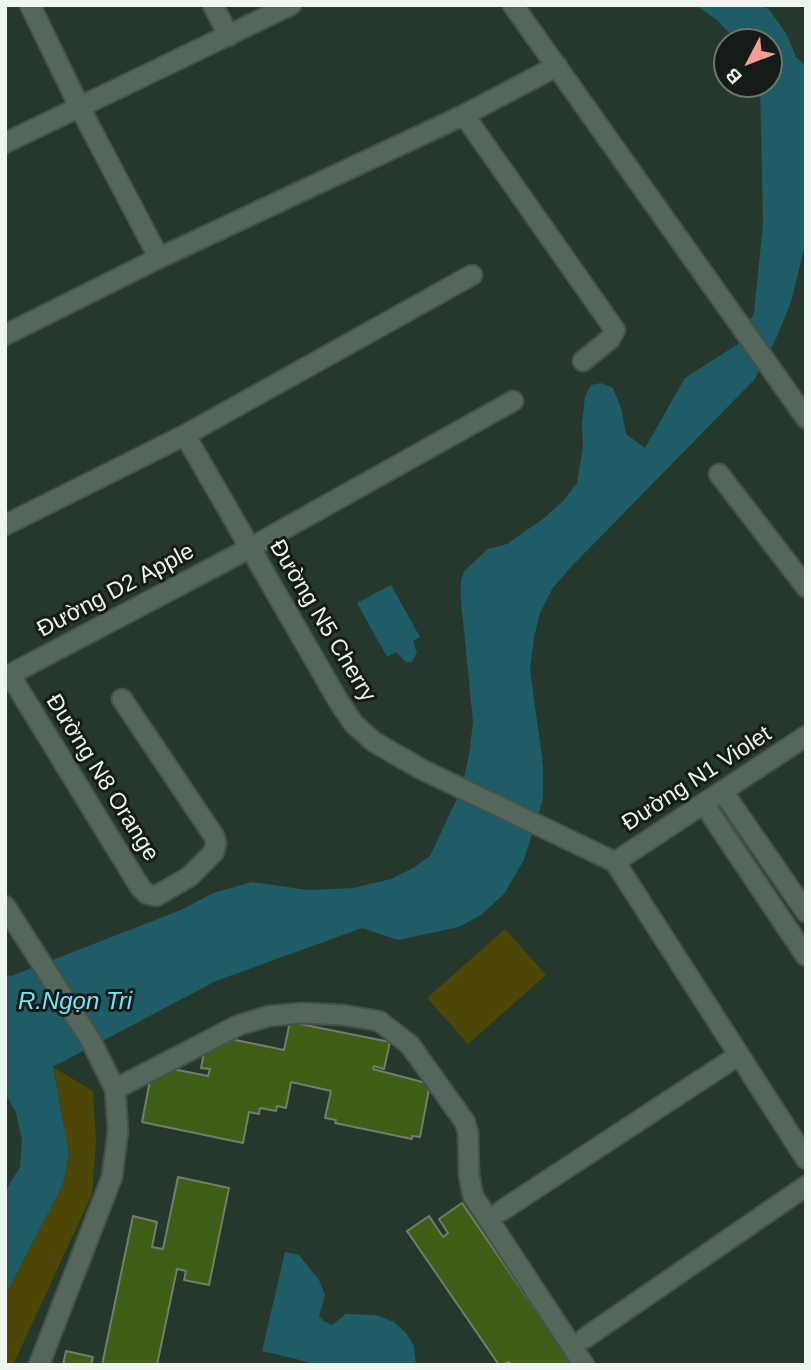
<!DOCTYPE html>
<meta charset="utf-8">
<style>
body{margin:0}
#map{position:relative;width:811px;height:1370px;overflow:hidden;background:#26372c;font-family:Helvetica,sans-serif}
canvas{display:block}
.frame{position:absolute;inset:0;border:7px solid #edf7f0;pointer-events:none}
.north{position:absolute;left:713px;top:28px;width:70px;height:70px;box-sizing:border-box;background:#151c17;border:2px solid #6b746e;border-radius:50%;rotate:228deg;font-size:19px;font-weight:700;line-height:28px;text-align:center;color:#edf7f0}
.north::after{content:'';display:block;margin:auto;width:24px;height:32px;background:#f59c93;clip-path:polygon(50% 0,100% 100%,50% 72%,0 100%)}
</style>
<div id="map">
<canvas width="811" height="1370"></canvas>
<div class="frame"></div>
<div class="north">B</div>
</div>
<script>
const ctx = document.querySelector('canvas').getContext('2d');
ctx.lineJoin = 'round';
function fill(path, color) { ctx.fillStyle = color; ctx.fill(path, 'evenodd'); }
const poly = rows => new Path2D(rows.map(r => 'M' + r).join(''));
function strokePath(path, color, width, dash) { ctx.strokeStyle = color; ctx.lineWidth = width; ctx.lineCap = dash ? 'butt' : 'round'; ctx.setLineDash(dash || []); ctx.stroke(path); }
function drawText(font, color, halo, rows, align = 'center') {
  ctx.font = font + ' Helvetica,sans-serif'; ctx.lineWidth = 6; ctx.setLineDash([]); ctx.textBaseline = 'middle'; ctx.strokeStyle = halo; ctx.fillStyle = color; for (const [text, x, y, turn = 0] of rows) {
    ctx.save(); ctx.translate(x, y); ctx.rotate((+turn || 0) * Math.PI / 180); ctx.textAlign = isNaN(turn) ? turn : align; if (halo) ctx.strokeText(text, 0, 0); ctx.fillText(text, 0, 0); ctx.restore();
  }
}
fill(poly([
 [505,929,546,975,468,1044,427,998],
 [53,1067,93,1091,96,1141,92,1194,13,1365,5,1365,5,1296,63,1184,69,1154]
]), '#4c4706');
fill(poly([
 [695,5,753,5,768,8,786,33,796,57,806,66,806,241,791,302,775,341,754,380,570,568,552,589,540,613,534,638,530,669,543,765,543,799,524,860,504,894,481,915,459,927,398,940,362,928,216,981,53,1067,69,1154,63,1184,5,1296,5,1192,20,1167,22,1140,16,1113,5,1093,5,975,11,976,181,910,213,893,252,882,308,890,353,888,391,879,413,868,430,856,461,790,469,755,473,722,461,601,461,581,464,571,488,549,507,544,544,518,563,501,577,483,583,447,582,424,585,396,591,385,601,383,613,388,621,408,626,434,645,448,685,378,738,344,754,313,763,223,760,89,758,84,769,84,769,42,738,42,717,20],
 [391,585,420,637,413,641,417,652,412,662,406,662,396,652,387,657,357,603],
 [285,1252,299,1255,319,1280,325,1295,319,1316,324,1321,332,1325,346,1314,376,1315,394,1322,406,1333,414,1346,416,1365,320,1365,262,1351]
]), '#1e5c66');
const building = poly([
 [290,1022,390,1042,384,1069,374,1066,373,1069,430,1084,420,1137,412,1136,412,1139,335,1123,336,1120,325,1118,331,1091,291,1082,286,1108,277,1106,276,1111,260,1108,259,1114,249,1112,243,1143,142,1122,153,1065,208,1076,210,1069,201,1068,207,1038,226,1038,284,1050,290,1022],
 [178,1177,229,1188,209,1285,184,1280,186,1271,177,1269,157,1365,102,1365,133,1216,157,1222,152,1247,163,1249,178,1177],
 [462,1203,573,1365,512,1365,509,1362,499,1365,407,1231,429,1216,443,1237,448,1233,439,1219,462,1203],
 [66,1351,93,1357,91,1365,63,1365,66,1351]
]);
fill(building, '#3f5f17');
strokePath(building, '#747d6c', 2);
const street = poly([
 [30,5,79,106,159,258],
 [213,5,229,36],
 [513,5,806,418],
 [464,115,615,330,610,339,583,361],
 [5,143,291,5],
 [5,335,159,258,464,115,557,66],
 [185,435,339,702,354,724,374,742,421,769,615,862,806,1159],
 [719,474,806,587],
 [5,525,185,435,472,275],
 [10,675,140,887,147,894,156,896,189,877,214,852,216,843,214,836,122,699],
 [5,677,250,548,513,401],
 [723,792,806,912],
 [704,804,806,956],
 [615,862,806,736],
 [5,906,90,1039,115,1089,118,1131,112,1177,39,1365],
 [115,1089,239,1025,269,1016,302,1013,343,1015,379,1021,410,1045,465,1122,468,1133,469,1175,473,1196,584,1365],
 [501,1211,739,1055],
 [585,1338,806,1186]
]);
strokePath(street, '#44524a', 23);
strokePath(street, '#55675b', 19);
drawText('23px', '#edf7f0', '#151c17', [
 ["Đường D2 Apple",116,591,-28],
 ["Đường N5 Cherry",322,621,59],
 ["Đường N8 Orange",102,778,58],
 ["Đường N1 Violet",697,779,-33]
]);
drawText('italic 24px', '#72e7fa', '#151c17', [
 ["R.Ngọn Tri",75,1002]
]);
</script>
